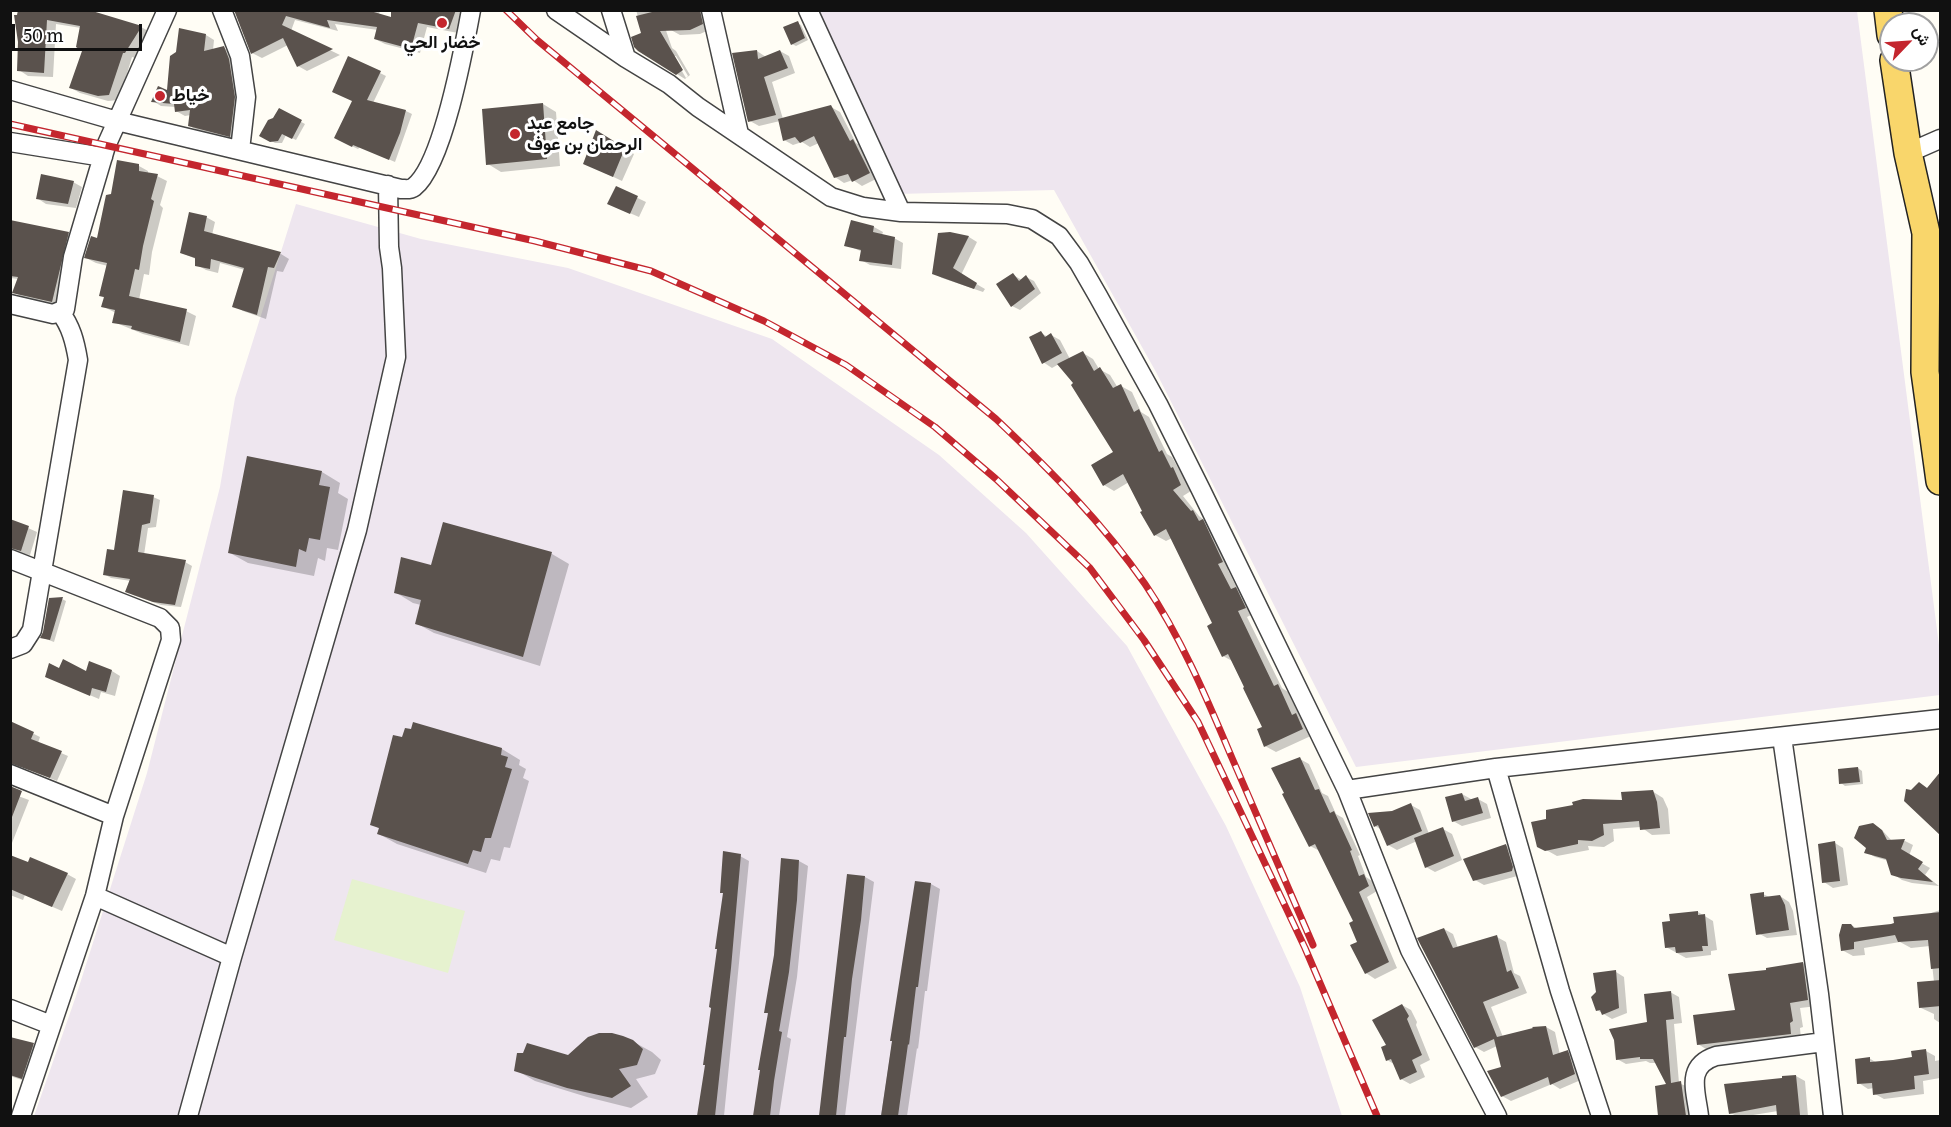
<!DOCTYPE html>
<meta charset="utf-8">
<style>
body{margin:0}
#map{position:relative;width:1951px;height:1127px;overflow:hidden;background:#fffdf5;font-family:Literata,Vazirmatn,serif}
canvas{display:block}
.frame{position:absolute;inset:0;border:12px solid #111;pointer-events:none}
.north{position:absolute;left:1879px;top:12px;width:60px;height:60px;box-sizing:border-box;background:#fff;border:2px solid #a0a0a0;border-radius:50%;rotate:65deg;font-size:16px;font-weight:700;line-height:24px;text-align:center;color:#111}
.north::after{content:'';display:block;margin:auto;width:21px;height:27px;background:#c4262e;clip-path:polygon(50% 0,100% 100%,50% 72%,0 100%)}
.scale{position:absolute;left:12px;top:24px;width:130px;height:27px;box-sizing:border-box;border:3px solid #111;border-top:0;padding-left:8px;font-size:18px;line-height:21px;white-space:nowrap;color:#111;-webkit-text-stroke:4px #fff;paint-order:stroke}
</style>
<div id="map">
<canvas width="1951" height="1127"></canvas>
<div class="frame"></div>
<div class="north">ش</div>
<div class="scale">50 m</div>
</div>
<script>
const g = document.querySelector('canvas').getContext('2d');
g.lineJoin = 'round';
function paint(path, color) { g.fillStyle = color; g.fill(path, 'evenodd'); }
function stroke(path, color, width, dash) { g.strokeStyle = color; g.lineWidth = width; g.lineCap = dash ? 'butt' : 'round'; g.setLineDash(dash || []); g.stroke(path); }
function label(font, color, halo, rows, align = 'center') {
  g.font = font + ' Literata,Vazirmatn,serif'; g.lineWidth = 6; g.setLineDash([]); g.textBaseline = 'middle'; g.strokeStyle = halo; g.fillStyle = color; for (const [text, x, y, turn = 0] of rows) {
    g.save(); g.translate(x, y); g.rotate((+turn || 0) * Math.PI / 180); g.textAlign = isNaN(turn) ? turn : align; if (halo) g.strokeText(text, 0, 0); g.fillText(text, 0, 0); g.restore();
  }
}
paint(new Path2D(`
 M 815,11 L 1857,11 L 1940,653 L 1940,695 L 1356,767 L 1156,372 L 1054,190 L 897,194 Z
 M 296,204 L 421,239 L 568,268 L 772,339 L 939,455 L 1026,533 L 1127,646 L 1226,826 L 1300,987 L 1342,1116 L 34,1116 L 76,996 L 147,773 L 220,487 L 235,398 Z`), '#eee6ef');
paint(new Path2D(`
 M 352,879 L 465,911 L 448,973 L 334,940 Z`), '#e6f2cf');
paint(new Path2D(`
 M 20,10 L 90,12 L 141,27 L 150,32 L 135,58 L 132,57 L 119,100 L 108,101 L 80,93 L 71,88 L 84,51 L 81,28 L 56,24 L 53,77 L 28,76 L 19,70 Z
 M 236,10 L 380,10 L 379,15 L 401,21 L 403,10 L 463,10 L 458,33 L 427,27 L 420,53 L 385,44 L 375,39 L 378,30 L 335,24 L 338,31 L 295,20 L 291,31 L 340,55 L 307,71 L 298,66 L 288,45 L 262,58 L 252,53 Z
 M 636,10 L 659,10 L 672,48 L 676,51 L 690,75 L 685,79 L 646,55 L 643,34 ZM 673,56 L 676,56 L 688,76 L 686,78 Z
 M 674,10 L 708,10 L 711,29 L 700,34 L 680,35 L 671,30 Z
 M 797,23 L 801,25 L 808,40 L 796,46 L 792,44 Z
 M 206,35 L 214,40 L 213,50 L 224,48 L 232,53 L 237,65 L 239,140 L 198,130 L 189,126 L 191,115 L 185,116 L 176,111 L 176,107 L 161,106 L 153,101 L 168,92 Z
 M 757,51 L 766,57 L 780,51 L 789,56 L 795,73 L 772,82 L 783,119 L 831,107 L 840,112 L 856,143 L 862,146 L 878,178 L 862,186 L 853,180 L 844,183 L 835,177 L 819,143 L 810,147 L 802,142 L 793,145 L 784,140 L 780,121 L 759,126 L 750,121 Z
 M 380,73 L 386,76 L 373,103 L 406,111 L 412,114 L 395,162 L 360,147 L 358,149 L 341,141 Z
 M 543,104 L 556,112 L 560,166 L 501,172 L 488,164 Z
 M 279,110 L 305,124 L 296,140 L 286,135 L 282,143 L 275,143 L 261,135 L 274,120 Z
 M 596,132 L 634,154 L 622,181 L 584,163 Z
 M 139,166 L 148,171 L 148,174 L 157,176 L 167,181 L 160,205 L 163,208 L 152,252 L 149,275 L 144,274 L 139,300 L 186,311 L 196,316 L 189,346 L 143,334 L 114,322 L 116,313 L 102,306 L 105,298 L 101,296 L 108,266 L 96,263 L 86,258 L 98,239 L 113,195 Z
 M 73,182 L 82,187 L 76,208 L 46,204 L 37,198 Z
 M 617,188 L 646,202 L 639,217 L 618,208 Z
 M 206,217 L 215,222 L 212,235 L 281,254 L 289,259 L 283,272 L 277,271 L 266,319 L 243,311 L 234,306 L 245,270 L 220,263 L 218,273 L 206,270 L 197,265 L 196,259 L 182,253 Z
 M 10,221 L 68,233 L 74,237 L 58,305 L 20,296 L 14,292 L 19,279 L 10,278 Z
 M 874,227 L 883,232 L 882,235 L 894,238 L 903,243 L 901,269 L 870,265 L 861,260 L 863,252 L 846,245 Z
 M 939,234 L 969,237 L 977,242 L 961,275 L 985,289 L 983,292 L 942,278 L 933,273 Z
 M 1013,275 L 1022,280 L 1026,277 L 1034,281 L 1041,293 L 1020,310 L 1012,306 L 998,285 Z
 M 1041,333 L 1048,337 L 1051,335 L 1060,340 L 1070,359 L 1083,353 L 1093,359 L 1099,369 L 1110,375 L 1118,388 L 1121,386 L 1132,392 L 1141,412 L 1149,417 L 1167,454 L 1172,457 L 1191,491 L 1183,496 L 1199,516 L 1213,527 L 1233,568 L 1228,570 L 1238,590 L 1246,595 L 1255,613 L 1247,617 L 1282,688 L 1288,692 L 1300,717 L 1307,721 L 1313,735 L 1276,752 L 1265,746 L 1264,728 L 1234,662 L 1223,656 L 1209,627 L 1214,624 L 1172,538 L 1166,541 L 1155,535 L 1129,482 L 1114,491 L 1104,485 L 1115,452 L 1075,384 L 1059,364 L 1052,368 L 1043,362 Z
 M 322,472 L 340,483 L 338,493 L 348,499 L 338,550 L 327,548 L 325,561 L 318,558 L 314,576 L 248,563 L 230,553 Z
 M 153,497 L 160,500 L 156,527 L 148,528 L 144,555 L 185,562 L 192,566 L 181,607 L 161,605 L 133,595 L 127,591 L 131,581 L 111,578 L 104,574 L 115,552 Z
 M 10,520 L 37,532 L 30,555 L 10,552 Z
 M 444,524 L 552,554 L 569,564 L 540,666 L 434,633 L 416,623 L 421,605 L 413,603 L 395,592 L 432,567 Z
 M 62,599 L 66,601 L 54,642 L 46,639 L 42,637 Z
 M 60,670 L 87,673 L 112,671 L 120,676 L 115,696 L 101,692 L 99,699 L 47,677 Z
 M 10,722 L 40,737 L 38,743 L 68,756 L 57,781 L 22,767 L 10,767 Z
 M 502,749 L 520,760 L 519,765 L 526,769 L 523,778 L 529,781 L 510,848 L 504,847 L 500,861 L 491,859 L 486,873 L 397,844 L 379,834 L 380,829 L 372,824 Z
 M 1300,759 L 1309,764 L 1322,793 L 1328,796 L 1336,814 L 1343,818 L 1360,855 L 1358,856 L 1366,877 L 1372,881 L 1377,891 L 1367,897 L 1397,968 L 1375,979 L 1366,973 L 1355,921 L 1320,851 L 1310,846 Z
 M 1858,768 L 1862,771 L 1863,784 L 1845,786 L 1841,783 Z
 M 1652,791 L 1663,798 L 1668,809 L 1670,834 L 1652,835 L 1641,827 L 1613,829 L 1614,841 L 1604,847 L 1588,846 L 1589,850 L 1557,856 L 1539,846 L 1624,801 Z
 M 10,793 L 29,800 L 10,848 Z
 M 1462,794 L 1471,799 L 1478,799 L 1487,804 L 1491,818 L 1462,826 L 1453,821 Z
 M 1411,805 L 1420,810 L 1429,834 L 1443,829 L 1452,834 L 1462,860 L 1435,872 L 1426,867 L 1417,841 L 1397,850 L 1388,845 L 1382,830 L 1375,826 L 1392,812 Z
 M 1882,830 L 1892,841 L 1905,841 L 1913,845 L 1909,856 L 1930,868 L 1925,875 L 1939,886 L 1912,883 L 1902,880 L 1893,874 L 1889,861 L 1875,857 L 1866,852 Z
 M 1835,843 L 1843,848 L 1848,885 L 1833,888 L 1824,882 Z
 M 1505,845 L 1514,850 L 1521,875 L 1484,885 L 1475,880 Z
 M 10,856 L 29,864 L 67,874 L 76,879 L 62,911 L 25,895 L 23,900 L 10,895 Z
 M 740,856 L 749,861 L 724,1116 L 699,1116 Z
 M 799,861 L 808,866 L 797,977 L 787,1037 L 791,1039 L 779,1116 L 755,1116 L 769,1014 L 765,1012 Z
 M 849,875 L 865,877 L 874,882 L 845,1116 L 820,1116 Z
 M 916,883 L 931,884 L 940,889 L 927,991 L 925,991 L 918,1049 L 917,1048 L 907,1116 L 881,1116 Z
 M 1763,894 L 1771,898 L 1780,896 L 1789,902 L 1793,911 L 1797,935 L 1767,938 L 1758,933 Z
 M 1940,910 L 1940,1023 L 1934,1019 L 1934,1014 L 1921,1008 L 1934,982 L 1930,946 L 1911,948 L 1900,942 L 1864,948 L 1865,955 L 1853,956 L 1842,950 L 1851,925 L 1858,929 L 1891,926 L 1931,915 L 1931,913 Z
 M 1698,912 L 1713,921 L 1717,950 L 1711,951 L 1711,955 L 1686,958 L 1666,947 Z
 M 1444,929 L 1453,934 L 1458,948 L 1497,937 L 1506,942 L 1514,973 L 1520,976 L 1527,993 L 1491,1007 L 1503,1037 L 1546,1027 L 1555,1032 L 1560,1055 L 1567,1052 L 1576,1057 L 1583,1079 L 1560,1089 L 1552,1084 L 1511,1101 L 1502,1096 L 1503,1068 L 1497,1046 L 1484,1052 L 1475,1047 Z
 M 1803,963 L 1813,970 L 1818,1006 L 1800,1008 L 1803,1027 L 1800,1028 L 1801,1039 L 1709,1051 L 1698,1044 L 1737,1012 L 1767,971 Z
 M 1616,972 L 1624,977 L 1627,1013 L 1612,1019 L 1597,1010 Z
 M 1670,992 L 1679,997 L 1682,1023 L 1674,1024 L 1679,1083 L 1690,1088 L 1693,1116 L 1660,1116 L 1657,1087 L 1668,1085 L 1657,1063 L 1650,1063 L 1646,1061 L 1626,1064 L 1617,1059 L 1648,1023 Z
 M 1402,1005 L 1411,1010 L 1417,1022 L 1416,1025 L 1430,1060 L 1420,1065 L 1425,1077 L 1410,1084 L 1401,1079 L 1394,1064 L 1387,1060 L 1388,1046 Z
 M 10,1037 L 33,1045 L 42,1050 L 31,1083 L 10,1076 Z
 M 632,1041 L 652,1052 L 661,1060 L 655,1074 L 636,1079 L 648,1097 L 631,1108 L 587,1097 L 535,1081 L 516,1070 L 524,1055 L 568,1057 Z
 M 1926,1051 L 1935,1056 L 1935,1061 L 1940,1060 L 1940,1078 L 1923,1081 L 1924,1094 L 1884,1099 L 1875,1094 L 1874,1088 L 1868,1089 L 1859,1083 L 1869,1058 L 1877,1063 L 1914,1058 Z
 M 1796,1076 L 1805,1081 L 1808,1116 L 1779,1116 L 1778,1111 L 1747,1116 L 1737,1116 L 1730,1113 L 1784,1080 L 1784,1078 Z`), '#0003');
paint(new Path2D(`
 M 18,10 L 89,10 L 142,26 L 125,53 L 123,53 L 109,95 L 98,96 L 69,88 L 82,51 L 76,47 L 80,26 L 47,20 L 44,73 L 17,71 L 18,42 L 14,15 L 17,15 Z
 M 234,10 L 367,10 L 391,17 L 391,10 L 456,10 L 449,29 L 418,23 L 411,49 L 374,39 L 377,27 L 327,20 L 330,28 L 286,16 L 282,25 L 333,49 L 297,67 L 283,38 L 251,54 Z
 M 660,10 L 700,10 L 703,24 L 690,30 L 660,31 L 683,70 L 676,75 L 638,51 L 634,47 L 631,37 L 641,33 L 636,16 Z
 M 798,21 L 805,38 L 791,45 L 783,27 Z
 M 179,28 L 206,34 L 204,51 L 224,46 L 229,59 L 235,97 L 230,137 L 188,126 L 190,110 L 175,112 L 174,104 L 151,102 L 158,86 L 167,90 L 170,56 L 176,52 Z
 M 757,50 L 758,59 L 780,50 L 788,68 L 764,77 L 776,115 L 748,122 L 732,53 Z
 M 348,56 L 381,71 L 367,100 L 406,110 L 400,133 L 389,160 L 353,145 L 352,147 L 334,138 L 352,101 L 332,92 Z
 M 543,103 L 547,159 L 486,165 L 482,109 Z
 M 831,105 L 850,141 L 853,139 L 870,173 L 852,182 L 848,174 L 834,178 L 814,136 L 800,143 L 795,137 L 783,141 L 778,119 Z
 M 279,108 L 302,120 L 292,139 L 282,134 L 278,141 L 270,142 L 259,136 L 268,120 L 273,118 Z
 M 596,130 L 625,148 L 613,177 L 583,164 Z
 M 117,160 L 139,164 L 139,171 L 158,174 L 151,199 L 154,201 L 143,246 L 139,270 L 135,269 L 129,296 L 187,309 L 180,342 L 131,329 L 132,326 L 112,323 L 115,310 L 101,307 L 104,297 L 99,296 L 107,263 L 84,258 L 91,236 L 97,238 L 106,195 L 111,194 Z
 M 41,174 L 74,181 L 68,204 L 36,199 Z
 M 616,186 L 638,196 L 630,214 L 607,204 Z
 M 189,212 L 207,216 L 204,231 L 281,252 L 274,268 L 268,267 L 257,315 L 232,307 L 244,268 L 211,259 L 210,269 L 195,266 L 195,258 L 180,253 Z
 M 10,220 L 69,232 L 52,302 L 12,293 L 18,277 L 10,276 Z
 M 851,220 L 874,226 L 873,232 L 895,237 L 892,265 L 859,261 L 861,250 L 844,246 Z
 M 950,232 L 969,236 L 953,268 L 977,283 L 974,289 L 932,274 L 938,233 Z
 M 1013,273 L 1019,281 L 1026,275 L 1035,289 L 1011,307 L 996,284 Z
 M 1041,331 L 1045,337 L 1051,333 L 1062,353 L 1042,364 L 1029,337 Z
 M 1083,351 L 1094,371 L 1100,367 L 1113,388 L 1121,384 L 1134,412 L 1139,409 L 1159,452 L 1162,450 L 1171,468 L 1173,467 L 1181,485 L 1173,490 L 1191,511 L 1193,510 L 1199,521 L 1203,519 L 1223,562 L 1218,564 L 1231,589 L 1236,587 L 1246,608 L 1238,611 L 1274,686 L 1278,684 L 1292,715 L 1296,713 L 1303,729 L 1264,747 L 1257,729 L 1262,727 L 1243,688 L 1244,687 L 1228,654 L 1222,657 L 1207,626 L 1212,623 L 1166,529 L 1154,536 L 1140,512 L 1142,511 L 1123,474 L 1103,486 L 1091,465 L 1113,452 L 1071,385 L 1073,383 L 1057,364 Z
 M 247,456 L 322,471 L 319,485 L 330,487 L 320,540 L 309,538 L 306,552 L 299,549 L 296,567 L 228,553 Z
 M 123,490 L 154,495 L 150,523 L 142,525 L 138,552 L 186,560 L 175,605 L 153,602 L 125,592 L 130,579 L 103,575 L 107,549 L 114,550 Z
 M 10,519 L 29,526 L 21,551 L 10,548 Z
 M 443,522 L 552,552 L 523,657 L 415,624 L 421,600 L 394,593 L 401,557 L 431,565 Z
 M 63,597 L 50,640 L 40,638 L 43,632 L 49,598 Z
 M 63,659 L 86,671 L 89,661 L 112,670 L 106,692 L 92,688 L 90,696 L 45,677 L 49,663 L 59,668 Z
 M 10,721 L 34,732 L 31,739 L 62,751 L 50,778 L 10,763 Z
 M 413,722 L 502,748 L 501,755 L 508,757 L 505,767 L 512,769 L 491,838 L 485,838 L 481,852 L 473,850 L 468,864 L 377,834 L 379,828 L 370,825 L 393,735 L 402,737 L 405,728 L 411,729 Z
 M 1300,757 L 1315,790 L 1319,789 L 1330,813 L 1334,811 L 1352,850 L 1350,851 L 1359,876 L 1364,874 L 1369,886 L 1359,892 L 1389,962 L 1365,974 L 1350,945 L 1357,942 L 1349,923 L 1353,921 L 1315,844 L 1309,847 L 1282,794 L 1284,793 L 1271,768 Z
 M 1858,767 L 1860,782 L 1839,784 L 1838,769 Z
 M 1941,771 L 1941,836 L 1904,801 L 1906,789 L 1911,790 L 1919,782 L 1927,788 Z
 M 10,786 L 22,791 L 12,817 L 10,817 Z
 M 1653,790 L 1657,802 L 1660,828 L 1640,830 L 1639,821 L 1603,824 L 1604,835 L 1592,841 L 1578,840 L 1578,844 L 1545,851 L 1537,847 L 1531,822 L 1546,819 L 1546,810 L 1573,805 L 1572,802 L 1583,799 L 1622,800 L 1621,792 Z
 M 1462,793 L 1465,801 L 1478,797 L 1483,813 L 1452,822 L 1445,797 Z
 M 1411,803 L 1422,831 L 1387,846 L 1378,825 L 1374,827 L 1368,813 L 1392,811 Z
 M 1873,823 L 1882,830 L 1887,840 L 1905,839 L 1901,849 L 1923,862 L 1918,869 L 1933,882 L 1901,878 L 1891,875 L 1886,859 L 1864,853 L 1866,848 L 1854,838 L 1859,826 Z
 M 1443,827 L 1454,856 L 1425,868 L 1414,838 Z
 M 1835,841 L 1840,881 L 1822,883 L 1818,844 Z
 M 1506,844 L 1513,867 L 1512,871 L 1473,881 L 1463,859 Z
 M 723,851 L 741,854 L 731,968 L 715,1116 L 697,1116 L 705,1065 L 703,1065 L 711,1008 L 709,1007 L 717,949 L 715,949 L 723,893 L 720,893 Z
 M 10,855 L 28,862 L 30,857 L 68,873 L 52,907 L 10,889 Z
 M 781,858 L 799,860 L 797,900 L 789,972 L 779,1031 L 782,1032 L 774,1081 L 770,1116 L 753,1116 L 760,1070 L 758,1070 L 768,1013 L 764,1013 L 774,955 Z
 M 847,874 L 865,876 L 861,920 L 852,979 L 846,1037 L 844,1037 L 836,1116 L 819,1116 Z
 M 915,881 L 931,883 L 918,987 L 916,987 L 909,1045 L 908,1044 L 898,1116 L 881,1116 L 892,1041 L 890,1041 Z
 M 1764,892 L 1764,897 L 1780,895 L 1785,905 L 1789,930 L 1756,935 L 1750,894 Z
 M 1698,911 L 1698,915 L 1705,914 L 1708,946 L 1702,946 L 1703,951 L 1676,953 L 1675,947 L 1665,948 L 1662,922 L 1670,921 L 1669,914 Z
 M 1941,912 L 1941,968 L 1931,969 L 1928,940 L 1898,942 L 1895,935 L 1854,942 L 1854,949 L 1841,951 L 1839,935 L 1842,924 L 1851,924 L 1854,928 L 1891,924 L 1894,923 L 1893,917 Z
 M 1444,928 L 1453,948 L 1497,935 L 1507,972 L 1511,970 L 1519,988 L 1483,1002 L 1497,1037 L 1533,1028 L 1532,1027 L 1546,1026 L 1553,1055 L 1568,1050 L 1575,1074 L 1550,1085 L 1548,1077 L 1501,1097 L 1487,1071 L 1501,1067 L 1494,1039 L 1474,1048 L 1417,938 Z
 M 1803,962 L 1808,1000 L 1790,1003 L 1793,1021 L 1790,1023 L 1791,1034 L 1697,1045 L 1693,1015 L 1735,1010 L 1728,974 L 1766,970 L 1766,968 Z
 M 1616,970 L 1619,1008 L 1602,1015 L 1600,1010 L 1596,1011 L 1591,997 L 1596,992 L 1593,973 Z
 M 1941,980 L 1941,1006 L 1919,1008 L 1917,982 Z
 M 1671,991 L 1674,1019 L 1666,1020 L 1671,1083 L 1681,1081 L 1686,1116 L 1658,1116 L 1655,1086 L 1666,1084 L 1653,1059 L 1640,1059 L 1640,1057 L 1616,1060 L 1614,1040 L 1609,1029 L 1647,1022 L 1644,994 Z
 M 1402,1004 L 1409,1016 L 1407,1019 L 1422,1055 L 1412,1060 L 1417,1072 L 1400,1080 L 1391,1059 L 1386,1061 L 1381,1047 L 1386,1045 L 1372,1020 Z
 M 599,1033 L 612,1033 L 623,1036 L 633,1040 L 643,1049 L 637,1065 L 619,1069 L 631,1086 L 612,1098 L 567,1088 L 514,1071 L 517,1053 L 523,1053 L 527,1043 L 568,1055 L 588,1037 Z
 M 10,1037 L 34,1043 L 22,1079 L 10,1075 Z
 M 1926,1049 L 1929,1074 L 1914,1076 L 1915,1089 L 1873,1095 L 1872,1083 L 1857,1084 L 1855,1059 L 1870,1057 L 1870,1062 L 1893,1060 L 1912,1057 L 1911,1051 Z
 M 1796,1075 L 1800,1115 L 1777,1116 L 1776,1105 L 1729,1114 L 1724,1084 L 1782,1078 L 1782,1076 Z`), '#5a524d');
const street = new Path2D(`
 M 222,10 L 240,56 L 246,97 L 240,150
 M 556,10 L 626,58 L 669,84 L 698,107 L 831,197 L 863,207 L 901,212 L 1007,214 L 1032,219 L 1059,236 L 1079,263 L 1098,296 L 1158,404 L 1201,490 L 1347,790 L 1410,950 L 1497,1116
 M 611,10 L 626,58
 M 711,10 L 739,134
 M 808,10 L 901,212
 M 10,90 L 117,121 L 401,189 C 407,189 410,190 414,187 C 443,164 464,48 471,10
 M 10,142 L 103,157
 M 1908,153 L 1940,139
 M 10,304 L 53,314 L 65,309 L 73,257 L 106,146 L 167,10
 M 10,559 L 160,618 L 170,628 L 171,640 L 114,816 L 95,896 L 21,1116
 M 10,649 L 23,644 L 32,630 L 78,360 C 75,342 71,326 60,312
 M 1782,737 L 1819,994 L 1833,1116
 M 1496,768 L 1560,991 L 1601,1116
 M 10,774 L 114,816
 M 1347,790 L 1496,768 L 1940,719
 M 95,896 L 232,957
 M 10,1009 L 51,1025
 M 188,1116 L 232,957 L 357,530 L 396,357 L 392,268 L 389,247 L 388,185
 M 1699,1116 C 1696,1091 1685,1066 1716,1056 L 1824,1042`);
const primary = new Path2D(`
 M 1888,10 L 1891,35
 M 1894,60 L 1908,153 L 1926,233 L 1925,372 L 1940,481`);
stroke(street, '#444', 21);
stroke(primary, '#222', 30);
stroke(street, '#fff', 18);
stroke(primary, '#f9d66b', 27);
const rail = new Path2D(`
 M 506,10 L 537,40 L 996,419 C 1050,470 1102,522 1145,584 C 1181,637 1207,699 1232,758 C 1259,820 1286,883 1313,945
 M 10,124 L 535,241 L 651,271 L 764,321 L 846,365 L 935,427 L 996,479 L 1090,568 L 1144,640 L 1198,722 L 1305,948 L 1377,1116`);
stroke(rail, '#c4262e', 7);
stroke(rail, '#fff', 4.5, [14]);
for (const [x, y, r, color] of [
 [442,23,6,"#c4262e"],
 [160,96,6,"#c4262e"],
 [515,134,6,"#c4262e"]
]) { const dot = new Path2D(); dot.arc(x, y, r, 0, 2 * Math.PI); g.fillStyle = color; g.fill(dot); stroke(dot, '#fff', 2); }
label('bold 18px', '#111', '#fff', [
 ["خضار الحي",442,43,"center"],
 ["خياط",172,96],
 ["جامع عبد",527,124],
 ["الرحمان بن عوف",527,145]
], 'left');
</script>
